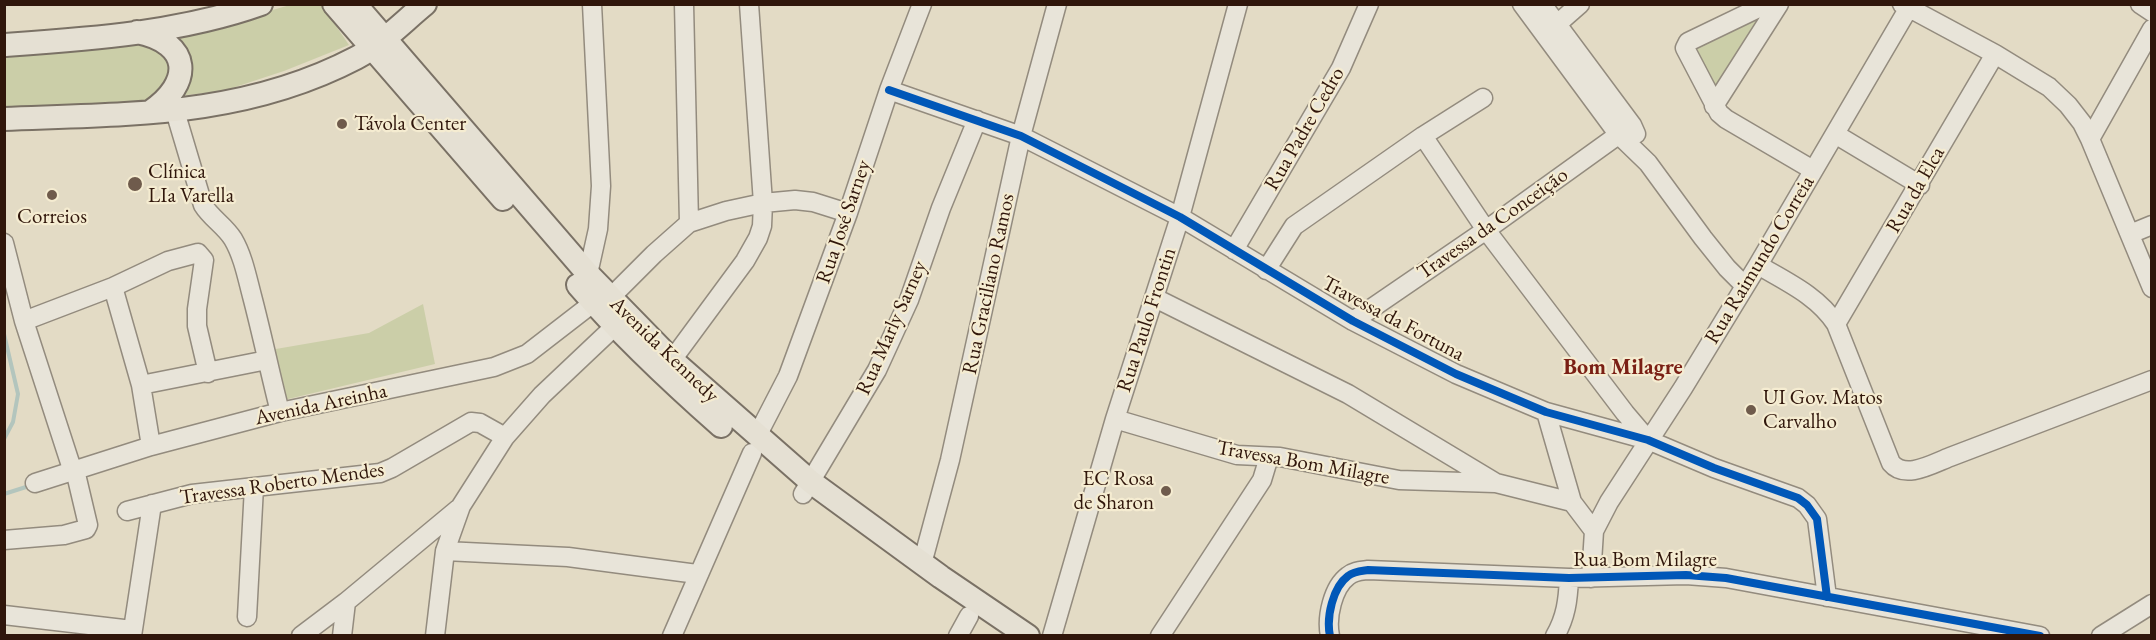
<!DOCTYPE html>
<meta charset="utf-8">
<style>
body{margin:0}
#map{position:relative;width:2156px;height:640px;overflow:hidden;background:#e3dbc5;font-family:"EB Garamond",serif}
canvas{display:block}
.frame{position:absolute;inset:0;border:6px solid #30160b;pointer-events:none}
</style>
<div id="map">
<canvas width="2156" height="640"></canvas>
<div class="frame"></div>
</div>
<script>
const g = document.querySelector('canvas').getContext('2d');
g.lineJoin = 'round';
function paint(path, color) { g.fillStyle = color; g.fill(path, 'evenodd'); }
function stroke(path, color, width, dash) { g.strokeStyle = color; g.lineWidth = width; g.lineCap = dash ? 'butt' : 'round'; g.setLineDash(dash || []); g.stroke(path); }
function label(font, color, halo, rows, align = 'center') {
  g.font = font + ' "EB Garamond",serif'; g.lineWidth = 4.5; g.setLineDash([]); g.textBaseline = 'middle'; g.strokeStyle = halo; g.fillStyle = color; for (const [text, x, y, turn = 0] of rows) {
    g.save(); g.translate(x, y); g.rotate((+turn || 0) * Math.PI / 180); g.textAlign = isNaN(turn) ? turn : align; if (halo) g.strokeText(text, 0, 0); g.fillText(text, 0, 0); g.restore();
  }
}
paint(new Path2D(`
 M 321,4 L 349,45 L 284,71 L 223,91 L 178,96 L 171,36 L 248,17 L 290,5 Z
 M 1771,7 L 1713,93 L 1687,45 Z
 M 132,44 L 144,44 L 169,55 L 172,79 L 141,104 L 5,108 L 5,56 L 64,52 Z
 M 423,304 L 435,364 L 284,400 L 270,350 L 369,333 Z`), '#cbcea8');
stroke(new Path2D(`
 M 4,334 L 18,394 L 13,422 L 4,439
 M 4,494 L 26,487`), '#b3c5bd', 4);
const minor = new Path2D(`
 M 684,4 L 689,223
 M 1522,4 L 1618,134 L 1648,163 L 1703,238 L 1727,268 L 1745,286
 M 1542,4 L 1632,125 L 1636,134
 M 1767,4 L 1688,42 L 1685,48 L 1719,113 L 1726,119 L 1813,170
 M 1902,4 L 1995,54 L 2049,87 L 2068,105 L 2082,123 L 2090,139 L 2152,288
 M 2140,4 L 2152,12
 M 1547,33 L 1580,4
 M 889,90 L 1021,136 L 1180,217 L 1353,321 L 1456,374 L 1546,412 L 1648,440 L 1714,468 L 1798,498 L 1807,505 L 1817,519 L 1827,597
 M 1714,106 L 1779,4
 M 175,111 L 203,205 C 211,218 225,226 233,239 C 243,256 247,277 252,296 C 262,334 270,373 280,412
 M 1835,134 L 1920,185
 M 1423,136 L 1486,230 L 1625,413 L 1648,440
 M 2090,139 L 2152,29
 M 2130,234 L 2152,225
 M 4,243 L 24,321 L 73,472
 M 1234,250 L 1341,68 L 1369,4
 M 1758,265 C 1787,282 1818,296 1836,324 L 1891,463 C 1905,480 1932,464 1950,457 L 2152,380
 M 1266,270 L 1294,226 L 1423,136 L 1483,98
 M 588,274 L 598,229 L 601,186 L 592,4
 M 113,287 L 141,385 L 151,446
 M 610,298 L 654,254 L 689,223 L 726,211 L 763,203 L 795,200 L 813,202 L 848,213
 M 1155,298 L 1348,394 L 1496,483 L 1572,502
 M 24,321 L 113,287 L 168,261 L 198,253 L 204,260 L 197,309 L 197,326 L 208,373
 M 1353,321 L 1486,230 L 1632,125
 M 1836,324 L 1995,54
 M 672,360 L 745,261 L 758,238 L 762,226 L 763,203 L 749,4
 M 141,385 L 267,360
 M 1546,412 L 1572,502 L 1594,531
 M 1115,419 L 1237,455 L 1280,457 L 1399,480 L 1495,483
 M 757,436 L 788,376 L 848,213 L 889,90 L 922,4
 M 35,483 L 151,446 L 280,412 L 494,367 L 527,354 L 593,303
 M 803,494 L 877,370 L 909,300 L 941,208 L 977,120
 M 127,511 L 192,494 L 380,473 L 392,468 L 471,422 L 480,423 L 505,437
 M 4,540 L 64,535 L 86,529 L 88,525 L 75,470
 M 445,551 L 568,557 L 697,574
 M 922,564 L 950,460 L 1021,136 L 1057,4
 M 1591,578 L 1594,531 L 1609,502 L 1683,388 L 1758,265 L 1911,4
 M 4,615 L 132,630
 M 247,617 L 254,487
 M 132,636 L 152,504
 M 301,636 L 346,602 L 458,509
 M 342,636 L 346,602
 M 435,636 L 445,551 L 461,506 L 505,437 L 542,395 L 615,326
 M 672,636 L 752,453
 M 958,636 L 969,616
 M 1052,636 L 1115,419 L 1180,217 L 1238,4
 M 1160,636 L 1262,480 L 1269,457
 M 1330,636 C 1326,617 1333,587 1348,576 C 1354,571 1361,571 1368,570 L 1569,578 L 1686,575 L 1726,578 L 2040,636
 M 1555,636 C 1566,617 1568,600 1569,578
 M 2101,636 L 2152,604`);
const major = new Path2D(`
 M 334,4 L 503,199
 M 355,4 L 588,274 L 672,360 L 811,482 L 941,577 L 1028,636
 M 137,32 C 192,43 193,83 150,112
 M 4,45 C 89,39 180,33 261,4
 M 4,119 C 128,114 243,117 356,58 C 381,45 403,22 425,4
 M 578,285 C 622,336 670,381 721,426`);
stroke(minor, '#938b7e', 21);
stroke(major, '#7a7165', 26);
stroke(minor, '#e8e4d9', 18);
stroke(major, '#e5e0d3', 22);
stroke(new Path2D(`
 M 889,90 L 1021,136 L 1180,217 L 1353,321 L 1456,374 L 1546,412 L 1648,440 L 1714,468 L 1798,498 L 1807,505 L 1817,519 L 1827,597
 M 1330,636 C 1326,617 1333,587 1348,576 C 1354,571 1361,571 1368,570 L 1569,578 L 1686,575 L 1726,578 L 2040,636`), '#0057b8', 8);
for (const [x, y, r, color] of [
 [342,124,6,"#6f5b4c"],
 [135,184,8,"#6f5b4c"],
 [52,195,6,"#6f5b4c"],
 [1751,410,6,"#6f5b4c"],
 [1166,491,6,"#6f5b4c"]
]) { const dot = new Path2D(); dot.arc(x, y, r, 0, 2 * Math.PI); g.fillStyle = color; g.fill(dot); stroke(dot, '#f5ecd1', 2); }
label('21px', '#30160b', '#f5ecd1', [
 ["Távola Center",354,124],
 ["Clínica",148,172],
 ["LIa Varella",148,196],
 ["Correios",52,217,"center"],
 ["UI Gov. Matos",1763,398],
 ["Carvalho",1763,422],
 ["EC Rosa",1154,479,"right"],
 ["de Sharon",1154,503,"right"]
], 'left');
label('21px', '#30160b', '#f5ecd1', [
 ["Rua Padre Cedro",1305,129,-60],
 ["Rua da Elca",1916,190,-60],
 ["Rua José Sarney",844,222,-71],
 ["Travessa da Conceição",1493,224,-35],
 ["Rua Raimundo Correia",1760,260,-59],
 ["Rua Graciliano Ramos",989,284,-78],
 ["Travessa da Fortuna",1393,319,28],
 ["Rua Paulo Frontin",1147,320,-72],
 ["Rua Marly Sarney",892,328,-66],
 ["Avenida Kennedy",664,350,44],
 ["Avenida Areinha",321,405,-12],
 ["Travessa Bom Milagre",1303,463,10],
 ["Travessa Roberto Mendes",282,484,-8],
 ["Rua Bom Milagre",1645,560]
]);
label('bold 22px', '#7a1f14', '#f5ecd1', [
 ["Bom Milagre",1623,368]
]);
</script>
